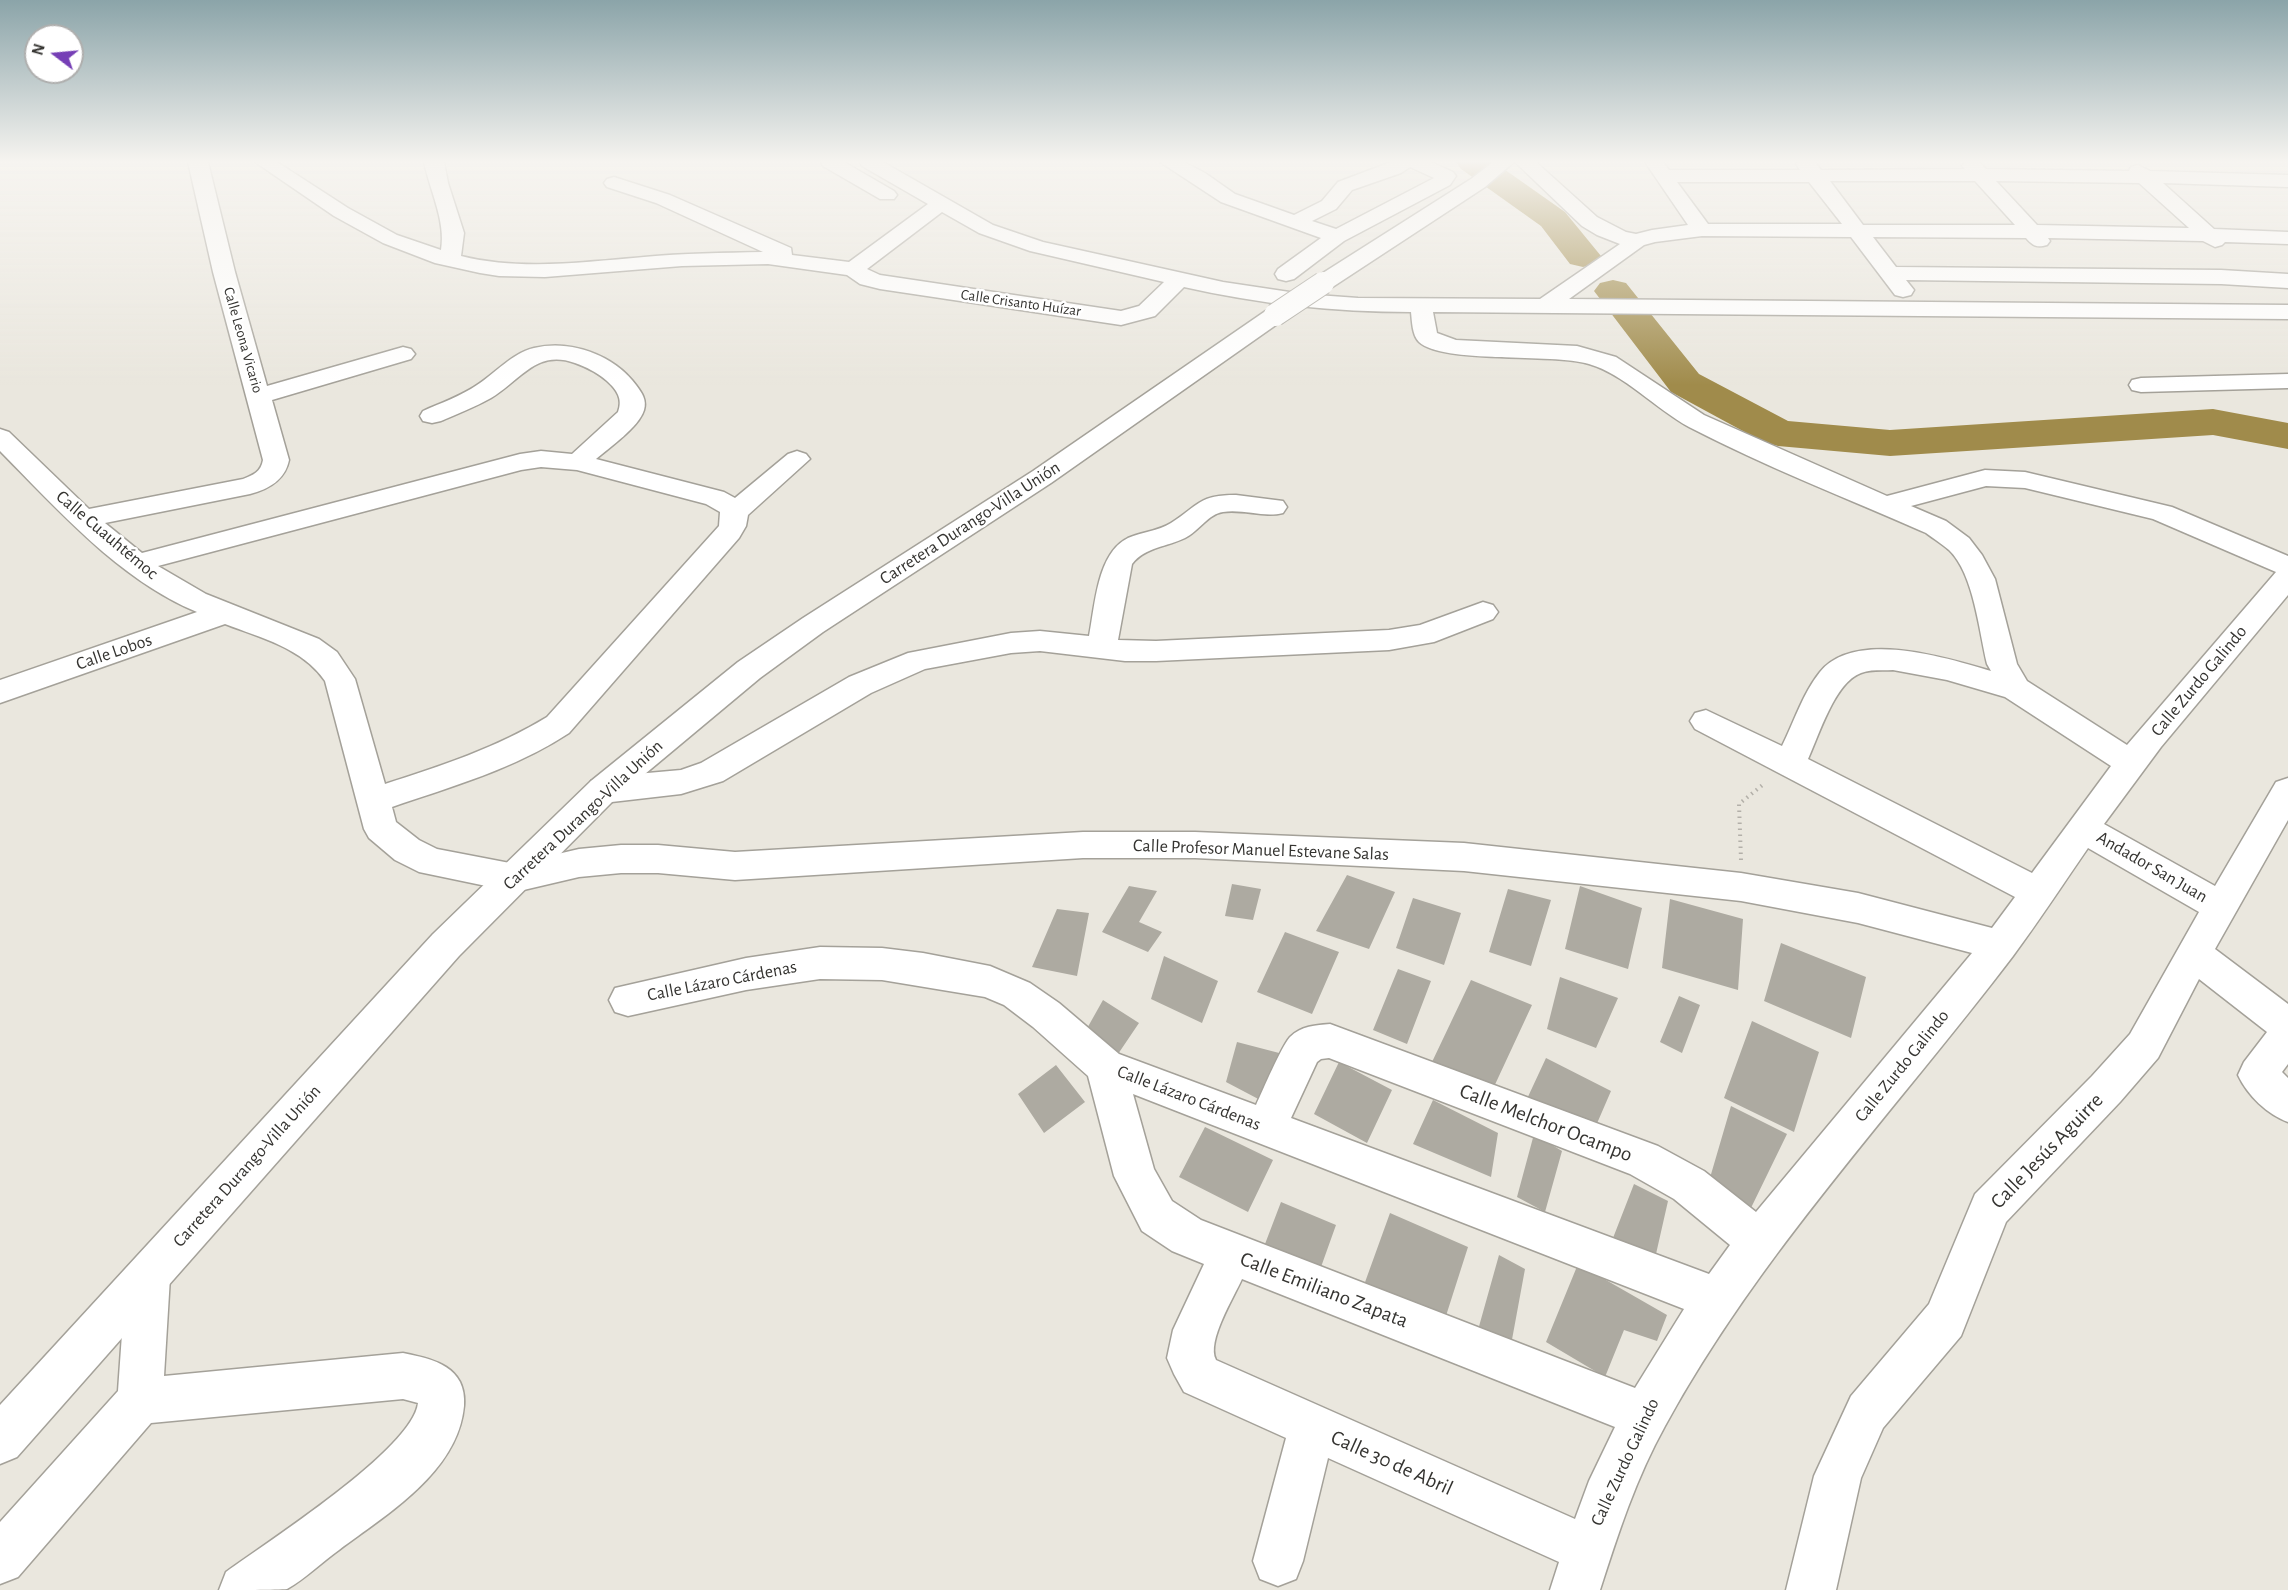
<!DOCTYPE html>
<meta charset="utf-8">
<style>
body{margin:0}
#map{position:relative;width:2288px;height:1590px;overflow:hidden;background:#eae7de;font-family:"Alegreya Sans",sans-serif}
canvas{display:block}
.north{position:absolute;left:24px;top:24px;width:60px;height:60px;box-sizing:border-box;background:#fff;border:2px solid #aeaead;border-radius:50%;rotate:286deg;font-size:16px;font-weight:700;line-height:24px;text-align:center;color:#353431}
.north::after{content:'';display:block;margin:auto;width:21px;height:27px;background:#763fb6;clip-path:polygon(50% 0,100% 100%,50% 72%,0 100%)}
</style>
<div id="map">
<canvas width="2288" height="1590"></canvas>
<div class="north">N</div>
</div>
<script>
const g = document.querySelector('canvas').getContext('2d');
g.lineJoin = 'round';
function paint(path, color) { g.fillStyle = color; g.fill(path, 'evenodd'); }
function stroke(path, color, width, dash) { g.strokeStyle = color; g.lineWidth = width; g.lineCap = dash ? 'butt' : 'round'; g.setLineDash(dash || []); g.stroke(path); }
function label(font, color, halo, rows, align = 'center') {
  g.font = font + ' "Alegreya Sans",sans-serif'; g.lineWidth = 5; g.setLineDash([]); g.textBaseline = 'middle'; g.strokeStyle = halo; g.fillStyle = color; for (const [text, x, y, turn = 0] of rows) {
    g.save(); g.translate(x, y); g.rotate((+turn || 0) * Math.PI / 180); g.textAlign = isNaN(turn) ? turn : align; if (halo) g.strokeText(text, 0, 0); g.fillText(text, 0, 0); g.restore();
  }
}
paint(new Path2D(`
 M 1456,162 L 1494,162 L 1565,212 L 1601,256 L 1596,264 L 1583,267 L 1570,264 L 1541,226 L 1461,169 Z
 M 1613,280 L 1626,283 L 1699,374 L 1788,421 L 1890,430 L 2213,409 L 2288,423 L 2288,449 L 2213,435 L 1890,456 L 1778,446 L 1763,442 L 1671,392 L 1594,291 L 1600,283 Z`), '#a08b4b');
paint(new Path2D(`
 M 1347,875 L 1395,892 L 1369,949 L 1316,931 Z
 M 1232,884 L 1261,889 L 1253,920 L 1225,916 Z
 M 1129,886 L 1157,891 L 1139,922 L 1162,932 L 1148,952 L 1102,932 Z
 M 1580,886 L 1642,908 L 1628,969 L 1565,949 Z
 M 1508,889 L 1551,900 L 1531,966 L 1489,952 Z
 M 1413,898 L 1461,913 L 1444,965 L 1396,948 Z
 M 1670,899 L 1743,919 L 1738,990 L 1662,968 Z
 M 1057,909 L 1089,913 L 1077,976 L 1032,967 Z
 M 1285,932 L 1339,952 L 1312,1014 L 1257,992 Z
 M 1781,943 L 1866,977 L 1851,1038 L 1764,1001 Z
 M 1164,956 L 1218,981 L 1202,1023 L 1151,999 Z
 M 1398,969 L 1431,981 L 1407,1044 L 1373,1030 Z
 M 1560,977 L 1618,998 L 1596,1048 L 1547,1029 Z
 M 1471,980 L 1532,1005 L 1492,1091 L 1432,1062 Z
 M 1679,996 L 1700,1005 L 1682,1053 L 1660,1042 Z
 M 1103,1000 L 1139,1023 L 1116,1057 L 1085,1032 Z
 M 1752,1021 L 1819,1052 L 1794,1132 L 1724,1098 Z
 M 1237,1042 L 1283,1054 L 1264,1102 L 1226,1082 Z
 M 1546,1058 L 1611,1091 L 1592,1135 L 1526,1101 Z
 M 1339,1062 L 1392,1090 L 1367,1143 L 1314,1114 Z
 M 1056,1065 L 1085,1102 L 1044,1133 L 1018,1094 Z
 M 1433,1100 L 1498,1133 L 1491,1177 L 1413,1144 Z
 M 1731,1106 L 1787,1134 L 1749,1212 L 1707,1188 Z
 M 1205,1127 L 1273,1160 L 1248,1212 L 1179,1177 Z
 M 1534,1134 L 1562,1151 L 1545,1212 L 1517,1197 Z
 M 1634,1184 L 1668,1201 L 1656,1254 L 1613,1238 Z
 M 1281,1202 L 1336,1225 L 1321,1267 L 1265,1244 Z
 M 1390,1213 L 1468,1247 L 1444,1322 L 1364,1285 Z
 M 1499,1255 L 1525,1269 L 1511,1345 L 1478,1330 Z
 M 1578,1264 L 1667,1315 L 1657,1341 L 1624,1330 L 1605,1377 L 1546,1342 Z`), '#adaaa1');
const minor = new Path2D(`
 M 188,162 L 208,162 L 235,272 L 267,386 L 403,347 L 411,349 L 415,354 L 411,359 L 272,400 L 289,460 C 285,480 269,489 250,494 L 105,523 L 142,553 L 520,454 L 541,451 L 572,454 L 618,412 C 623,399 617,390 607,381 C 597,372 586,367 575,363 C 536,349 521,380 491,398 C 475,407 457,414 441,421 L 432,423 L 423,421 L 420,416 L 423,411 C 441,403 461,396 477,385 C 496,373 512,353 534,348 C 570,339 614,355 636,385 C 642,393 647,400 644,410 C 639,427 610,447 596,459 L 724,492 L 735,498 L 788,454 L 797,451 L 806,454 L 810,459 L 748,515 L 746,526 L 739,538 L 569,733 C 514,769 453,786 392,807 L 396,822 L 419,840 L 437,849 L 515,864 L 579,849 L 621,845 L 658,845 L 735,852 L 1083,832 L 1195,832 L 1464,843 L 1741,873 L 1858,893 L 1992,928 L 2015,897 L 1695,729 L 1690,721 L 1695,713 L 1706,710 L 1782,746 C 1794,722 1803,693 1820,672 C 1855,629 1947,658 1991,671 L 1987,664 C 1979,631 1974,574 1949,550 C 1942,544 1934,539 1926,533 C 1847,498 1766,467 1689,427 C 1656,409 1624,374 1589,364 C 1552,353 1442,364 1419,342 C 1412,335 1412,321 1411,312 C 1334,312 1259,304 1184,287 L 1155,316 L 1121,325 L 880,289 L 860,284 L 847,275 L 768,264 L 682,266 L 545,277 L 499,276 L 480,273 L 435,263 L 383,243 L 334,216 L 255,162 L 277,162 L 348,208 L 397,235 L 441,250 C 446,221 430,191 424,162 L 444,162 L 448,183 L 464,233 L 461,256 C 521,271 583,262 644,257 C 683,253 723,253 763,252 L 656,203 L 607,187 L 604,183 L 607,179 L 614,177 L 670,195 L 791,248 L 792,255 L 849,262 L 928,204 L 862,166 L 860,162 L 883,162 L 993,225 L 1043,242 L 1223,282 L 1303,294 L 1358,298 L 1540,299 L 1620,244 L 1597,235 L 1582,226 L 1515,162 L 1536,162 L 1597,217 L 1626,232 L 1636,234 L 1652,230 L 1688,225 L 1645,162 L 1663,162 L 1669,170 L 1800,170 L 1796,164 L 1798,162 L 1815,162 L 1821,170 L 1965,169 L 1962,166 L 1965,162 L 1979,162 L 1986,169 L 2129,171 L 2131,167 L 2138,165 L 2150,171 L 2288,175 L 2288,187 L 2163,183 L 2214,229 L 2288,232 L 2288,244 L 2225,242 L 2222,245 L 2215,247 L 2203,241 L 2048,238 L 2050,241 L 2047,245 C 2037,248 2033,246 2026,238 L 1873,237 L 1896,267 L 2221,270 L 2288,274 L 2288,288 L 2221,284 L 1906,280 L 1914,290 L 1911,295 L 1903,297 L 1895,295 L 1851,237 L 1702,236 L 1655,242 L 1644,245 L 1569,299 L 2288,305 L 2288,319 L 1433,312 L 1437,333 L 1456,340 L 1577,346 L 1616,357 L 1704,415 L 1887,496 L 1985,470 L 2025,472 L 2172,507 L 2288,556 L 2288,595 L 2161,747 L 2104,824 L 2215,886 L 2276,782 L 2288,778 L 2288,820 L 2215,949 L 2288,1004 L 2288,1064 L 2282,1072 L 2288,1078 L 2288,1122 C 2267,1114 2248,1096 2238,1075 L 2244,1062 L 2267,1032 L 2199,979 L 2158,1058 L 2120,1102 L 2006,1222 L 1961,1336 L 1883,1428 L 1861,1478 L 1836,1590 L 1786,1590 L 1814,1476 L 1851,1396 L 1929,1304 L 1975,1194 L 2092,1076 L 2130,1034 L 2199,912 L 2088,848 C 2063,884 2039,921 2013,956 C 1895,1111 1759,1254 1665,1426 C 1636,1478 1618,1534 1600,1590 L 1550,1590 L 1559,1562 L 1328,1458 L 1303,1561 L 1296,1579 L 1278,1586 L 1260,1579 L 1253,1561 L 1286,1438 L 1184,1392 L 1174,1374 L 1167,1358 L 1173,1330 L 1204,1264 L 1172,1251 L 1142,1231 L 1114,1176 L 1088,1076 L 1033,1027 L 1004,1005 L 985,997 L 882,980 L 820,979 L 746,990 L 628,1016 L 615,1012 L 609,1000 L 615,988 L 746,958 L 820,947 L 882,948 L 923,953 L 990,966 L 1030,983 L 1059,1003 L 1119,1054 L 1256,1105 C 1263,1090 1281,1047 1290,1037 C 1301,1026 1316,1025 1330,1024 L 1658,1146 L 1704,1171 L 1756,1212 L 1972,953 L 1858,923 L 1741,901 L 1464,871 L 1195,858 L 1083,858 L 735,880 L 658,873 L 621,873 L 579,877 L 515,892 L 419,872 L 395,860 L 369,838 L 364,829 L 325,681 C 303,648 261,638 225,624 L 0,703 L 0,680 L 197,612 C 121,581 57,509 0,451 L 0,429 L 9,432 L 89,509 L 243,479 C 253,475 261,472 263,460 L 213,272 ZM 1830,181 L 1975,181 L 2015,225 L 1863,225 ZM 1996,181 L 2139,183 L 2189,228 L 2037,225 ZM 1677,182 L 1809,182 L 1842,224 L 1708,224 ZM 942,212 L 979,233 L 1030,251 L 1164,282 L 1139,306 L 1121,311 L 880,275 L 867,269 ZM 541,467 L 577,470 L 706,504 L 720,512 L 719,526 L 547,717 C 496,748 441,766 385,784 L 355,679 L 337,652 L 319,639 L 206,594 L 158,566 L 521,470 ZM 1986,486 L 2025,488 L 2153,519 L 2276,572 L 2127,745 L 2027,681 L 2017,664 L 1995,579 L 1982,555 L 1969,538 L 1946,521 L 1911,506 ZM 1893,670 L 1947,680 L 2005,697 L 2111,766 L 2032,873 L 1808,759 C 1819,735 1835,682 1861,673 C 1871,669 1883,671 1893,670 ZM 1329,1058 L 1630,1174 L 1674,1199 L 1730,1245 L 1709,1274 L 1291,1118 L 1317,1062 L 1321,1059 ZM 1133,1094 L 1684,1309 L 1635,1388 L 1201,1220 L 1172,1201 L 1154,1169 ZM 1242,1279 L 1615,1427 L 1589,1481 L 1575,1519 L 1216,1360 C 1206,1342 1234,1297 1242,1279 Z
 M 821,162 L 844,162 L 894,191 L 897,195 L 894,199 L 880,199 L 823,166 Z
 M 1160,162 L 1184,162 L 1205,173 L 1235,194 L 1294,215 L 1322,201 L 1338,182 L 1391,162 L 1431,162 L 1453,172 L 1456,176 L 1450,185 L 1344,241 L 1294,279 L 1286,281 L 1278,279 L 1275,274 L 1278,269 L 1321,238 L 1221,202 ZM 1410,167 L 1434,178 L 1336,229 L 1312,221 L 1336,209 L 1352,190 L 1401,173 Z
 M 2288,374 L 2288,388 L 2141,392 L 2132,390 L 2129,385 L 2132,380 L 2141,378 Z
 M 1236,495 L 1283,501 L 1287,507 L 1283,513 C 1264,518 1244,509 1223,512 C 1208,514 1199,531 1185,538 C 1167,547 1145,547 1132,564 L 1118,640 L 1156,641 L 1389,630 L 1420,625 L 1483,602 L 1493,605 L 1498,612 L 1493,619 L 1434,642 L 1389,650 L 1156,661 L 1125,661 L 1040,651 L 1011,653 L 925,669 L 871,693 L 723,781 L 681,794 L 603,803 L 591,799 L 587,790 L 591,781 L 603,777 L 681,770 L 701,763 L 849,677 L 908,653 L 1011,633 L 1040,631 L 1089,636 C 1095,606 1097,553 1128,538 C 1142,532 1158,531 1171,523 C 1199,505 1199,495 1236,495 Z
 M 148,1255 L 163,1262 L 170,1277 L 164,1376 L 403,1353 C 434,1359 467,1367 464,1406 C 458,1472 387,1514 339,1550 C 322,1562 305,1579 287,1589 C 279,1590 232,1590 219,1590 L 226,1572 C 267,1542 413,1449 418,1403 L 403,1399 L 151,1423 L 18,1577 L 0,1584 L 0,1522 L 118,1391 L 126,1277 L 133,1262 Z`);
const primary = new Path2D(`
 M 1493,162 L 1514,162 L 1485,187 L 1331,288 L 1323,290 L 1315,288 L 1312,283 L 1315,278 L 1471,179 Z
 M 1275,308 L 1283,310 L 1286,315 L 1283,320 L 1051,483 L 823,632 L 760,678 L 615,799 L 459,956 L 17,1457 L 0,1464 L 0,1405 L 433,934 L 591,781 L 738,662 L 803,618 L 1033,471 L 1267,310 Z`);
stroke(minor, '#a4a199', 3);
stroke(primary, '#a4a199', 3);
stroke(new Path2D(`
 M 1741,860 L 1739,804 L 1765,783`), '#b3b0a9', 4, [1.5, 4.5]);
paint(minor, '#fff');
paint(primary, '#fff');
const primaryBridge = new Path2D(`
 M 1275,315 L 1323,283`);
stroke(primaryBridge, '#a4a199', 24, []);
stroke(primaryBridge, '#fff', 22);
const sky = g.createLinearGradient(0, 0, 0, 385);
sky.addColorStop(0, '#8ba4a9');
sky.addColorStop(0.42, '#f6f4f0');
sky.addColorStop(1, '#f6f4f000');
g.fillStyle = sky;
g.fillRect(0, 0, 2288, 385);
label('15px', '#353431', '#fff', [
 ["Calle Crisanto Huízar",1021,303,8],
 ["Calle Leona Vicario",243,340,74]
]);
label('18px', '#353431', '#fff', [
 ["Carretera Durango-Villa Unión",970,523,-33],
 ["Calle Cuauhtémoc",107,535,40],
 ["Calle Lobos",114,652,-19],
 ["Calle Zurdo Galindo",2199,681,-50],
 ["Carretera Durango-Villa Unión",583,815,-43],
 ["Calle Profesor Manuel Estevane Salas",1261,850,2],
 ["Andador San Juan",2152,867,30],
 ["Calle Lázaro Cárdenas",722,981,-11],
 ["Calle Zurdo Galindo",1902,1066,-51],
 ["Calle Lázaro Cárdenas",1189,1098,21],
 ["Carretera Durango-Villa Unión",247,1166,-48],
 ["Calle Zurdo Galindo",1625,1462,-65]
]);
label('21px', '#353431', '#fff', [
 ["Calle Melchor Ocampo",1546,1123,21],
 ["Calle Jesús Aguirre",2047,1151,-46],
 ["Calle Emiliano Zapata",1324,1290,21],
 ["Calle 30 de Abril",1392,1463,24]
]);
</script>
